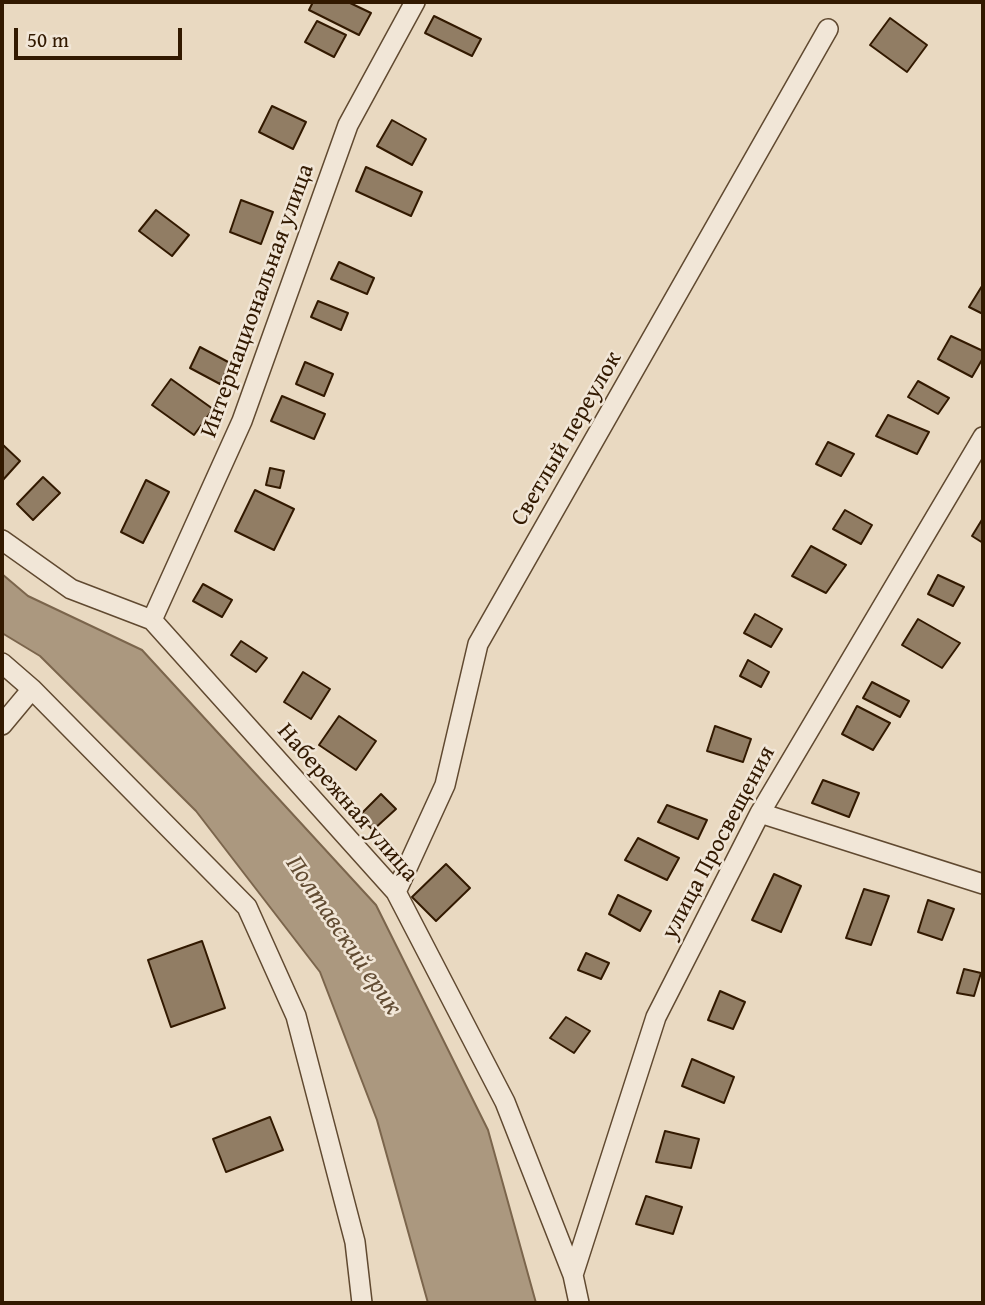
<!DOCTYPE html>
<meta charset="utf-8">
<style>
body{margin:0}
#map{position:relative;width:985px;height:1305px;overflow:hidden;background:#e9d9c1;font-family:"Gentium Book Plus",serif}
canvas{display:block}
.frame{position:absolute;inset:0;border:4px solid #321900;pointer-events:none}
.scale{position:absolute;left:14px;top:28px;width:168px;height:32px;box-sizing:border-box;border:4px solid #321900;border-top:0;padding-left:9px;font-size:21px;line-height:24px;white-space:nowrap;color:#321900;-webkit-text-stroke:5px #f1e6d7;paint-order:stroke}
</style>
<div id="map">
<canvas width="985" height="1305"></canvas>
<div class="frame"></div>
<div class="scale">50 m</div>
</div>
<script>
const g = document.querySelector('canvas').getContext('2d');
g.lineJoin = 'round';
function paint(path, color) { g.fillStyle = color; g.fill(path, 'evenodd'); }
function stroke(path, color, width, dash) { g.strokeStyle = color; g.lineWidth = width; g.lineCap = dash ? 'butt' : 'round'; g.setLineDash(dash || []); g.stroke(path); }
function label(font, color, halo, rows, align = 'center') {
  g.font = font + ' "Gentium Book Plus",serif'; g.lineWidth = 5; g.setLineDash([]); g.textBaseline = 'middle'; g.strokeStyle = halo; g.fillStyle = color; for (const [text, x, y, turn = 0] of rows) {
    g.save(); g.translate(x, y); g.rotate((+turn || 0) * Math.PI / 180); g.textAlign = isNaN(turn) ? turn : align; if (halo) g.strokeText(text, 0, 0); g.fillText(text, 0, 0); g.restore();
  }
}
const water = new Path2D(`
 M 2,574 L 28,596 L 142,650 L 376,905 L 488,1130 L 536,1303 L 428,1303 L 377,1120 L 320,972 L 196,811 L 40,656 L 2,633 Z`);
paint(water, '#ab987f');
stroke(water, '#7b654c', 2);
const building = new Path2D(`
 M 313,2 L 348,2 L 371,13 L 359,35 L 309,10 Z
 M 434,16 L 481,39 L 472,56 L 425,33 Z
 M 890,18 L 927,45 L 907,72 L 870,45 Z
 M 317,21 L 346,35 L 334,57 L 305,42 Z
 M 272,106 L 306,122 L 293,149 L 259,132 Z
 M 392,120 L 426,139 L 412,165 L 377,146 Z
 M 366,167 L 422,192 L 411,216 L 356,191 Z
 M 241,200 L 273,212 L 261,244 L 230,232 Z
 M 156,210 L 189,235 L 172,256 L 139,231 Z
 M 339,262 L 374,278 L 367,294 L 331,279 Z
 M 982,286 L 983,287 L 983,314 L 969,307 Z
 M 318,301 L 348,313 L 341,330 L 311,317 Z
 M 951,336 L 983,351 L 983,358 L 972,377 L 938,359 Z
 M 200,347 L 230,363 L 220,384 L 190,368 Z
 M 305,362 L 333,374 L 324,396 L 296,384 Z
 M 171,379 L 213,409 L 194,435 L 152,405 Z
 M 918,381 L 949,398 L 938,414 L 908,397 Z
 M 282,396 L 325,414 L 314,439 L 271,421 Z
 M 888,415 L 929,432 L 917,454 L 876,436 Z
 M 828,442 L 854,454 L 841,476 L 816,464 Z
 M 2,444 L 20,461 L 2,481 Z
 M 270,468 L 284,471 L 280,488 L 266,485 Z
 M 43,477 L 60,493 L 33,520 L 17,504 Z
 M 146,480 L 169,492 L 143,543 L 121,532 Z
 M 255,490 L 294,509 L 274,550 L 235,531 Z
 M 845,510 L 872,525 L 861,544 L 833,529 Z
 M 983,518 L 983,543 L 972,536 Z
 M 811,546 L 846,565 L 826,593 L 792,576 Z
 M 938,575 L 964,587 L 953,606 L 928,594 Z
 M 203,584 L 232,600 L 222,617 L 193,601 Z
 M 755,614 L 782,629 L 771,647 L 744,633 Z
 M 918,619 L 960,643 L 942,668 L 902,645 Z
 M 241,641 L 267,658 L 256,672 L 231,655 Z
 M 748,660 L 769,672 L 761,687 L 740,676 Z
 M 303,672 L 330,689 L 311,719 L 284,702 Z
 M 872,682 L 909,701 L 900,717 L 863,698 Z
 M 857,706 L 890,723 L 873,750 L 842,734 Z
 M 339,716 L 376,741 L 356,770 L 319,745 Z
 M 715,726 L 751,739 L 743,762 L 707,751 Z
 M 823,780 L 859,793 L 849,817 L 812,803 Z
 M 381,794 L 396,809 L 373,830 L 359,816 Z
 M 667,805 L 707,820 L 698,839 L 658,822 Z
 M 638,838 L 679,858 L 667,880 L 625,860 Z
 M 446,864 L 470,888 L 436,921 L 412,897 Z
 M 774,874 L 801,886 L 781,932 L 752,920 Z
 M 864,889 L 889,896 L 871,945 L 846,938 Z
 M 618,895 L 651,911 L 640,931 L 609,914 Z
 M 928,900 L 954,909 L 942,940 L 918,932 Z
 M 202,941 L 225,1008 L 171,1027 L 148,960 Z
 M 586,953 L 609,963 L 601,979 L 578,970 Z
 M 964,969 L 981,973 L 974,996 L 957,993 Z
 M 720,991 L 745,1002 L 733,1029 L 708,1020 Z
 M 566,1017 L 590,1031 L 574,1053 L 550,1038 Z
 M 692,1059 L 734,1077 L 724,1103 L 682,1086 Z
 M 270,1117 L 283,1150 L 226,1172 L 213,1139 Z
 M 665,1131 L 699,1139 L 691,1168 L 656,1162 Z
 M 646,1196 L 682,1207 L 673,1234 L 636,1224 Z`);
paint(building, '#917d64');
stroke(building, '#321900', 2);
const minor = new Path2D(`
 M 2,540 L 71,589 L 152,620 L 396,892 L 505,1102 L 573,1275
 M 152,620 L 242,421 L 348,125 L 415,2
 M 2,663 L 32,689 L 247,907 L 296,1016 L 355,1242 L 362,1303
 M 2,725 L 32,689
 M 760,813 L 983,884
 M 396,892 L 445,785 L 478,644 L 828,29
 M 579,1303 L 573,1275 L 656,1017 L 760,813 L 983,437`);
stroke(minor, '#604930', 22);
stroke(minor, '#f1e6d7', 19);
label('24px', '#321900', '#f1e6d7', [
 ["Интернациональная улица",258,301,-70],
 ["Светлый переулок",567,439,-60],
 ["Набережная улица",347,803,49],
 ["улица Просвещения",719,843,-62]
]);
label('italic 26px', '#624c33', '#f1e6d7', [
 ["Полтавский ерик",343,936,56]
]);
</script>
